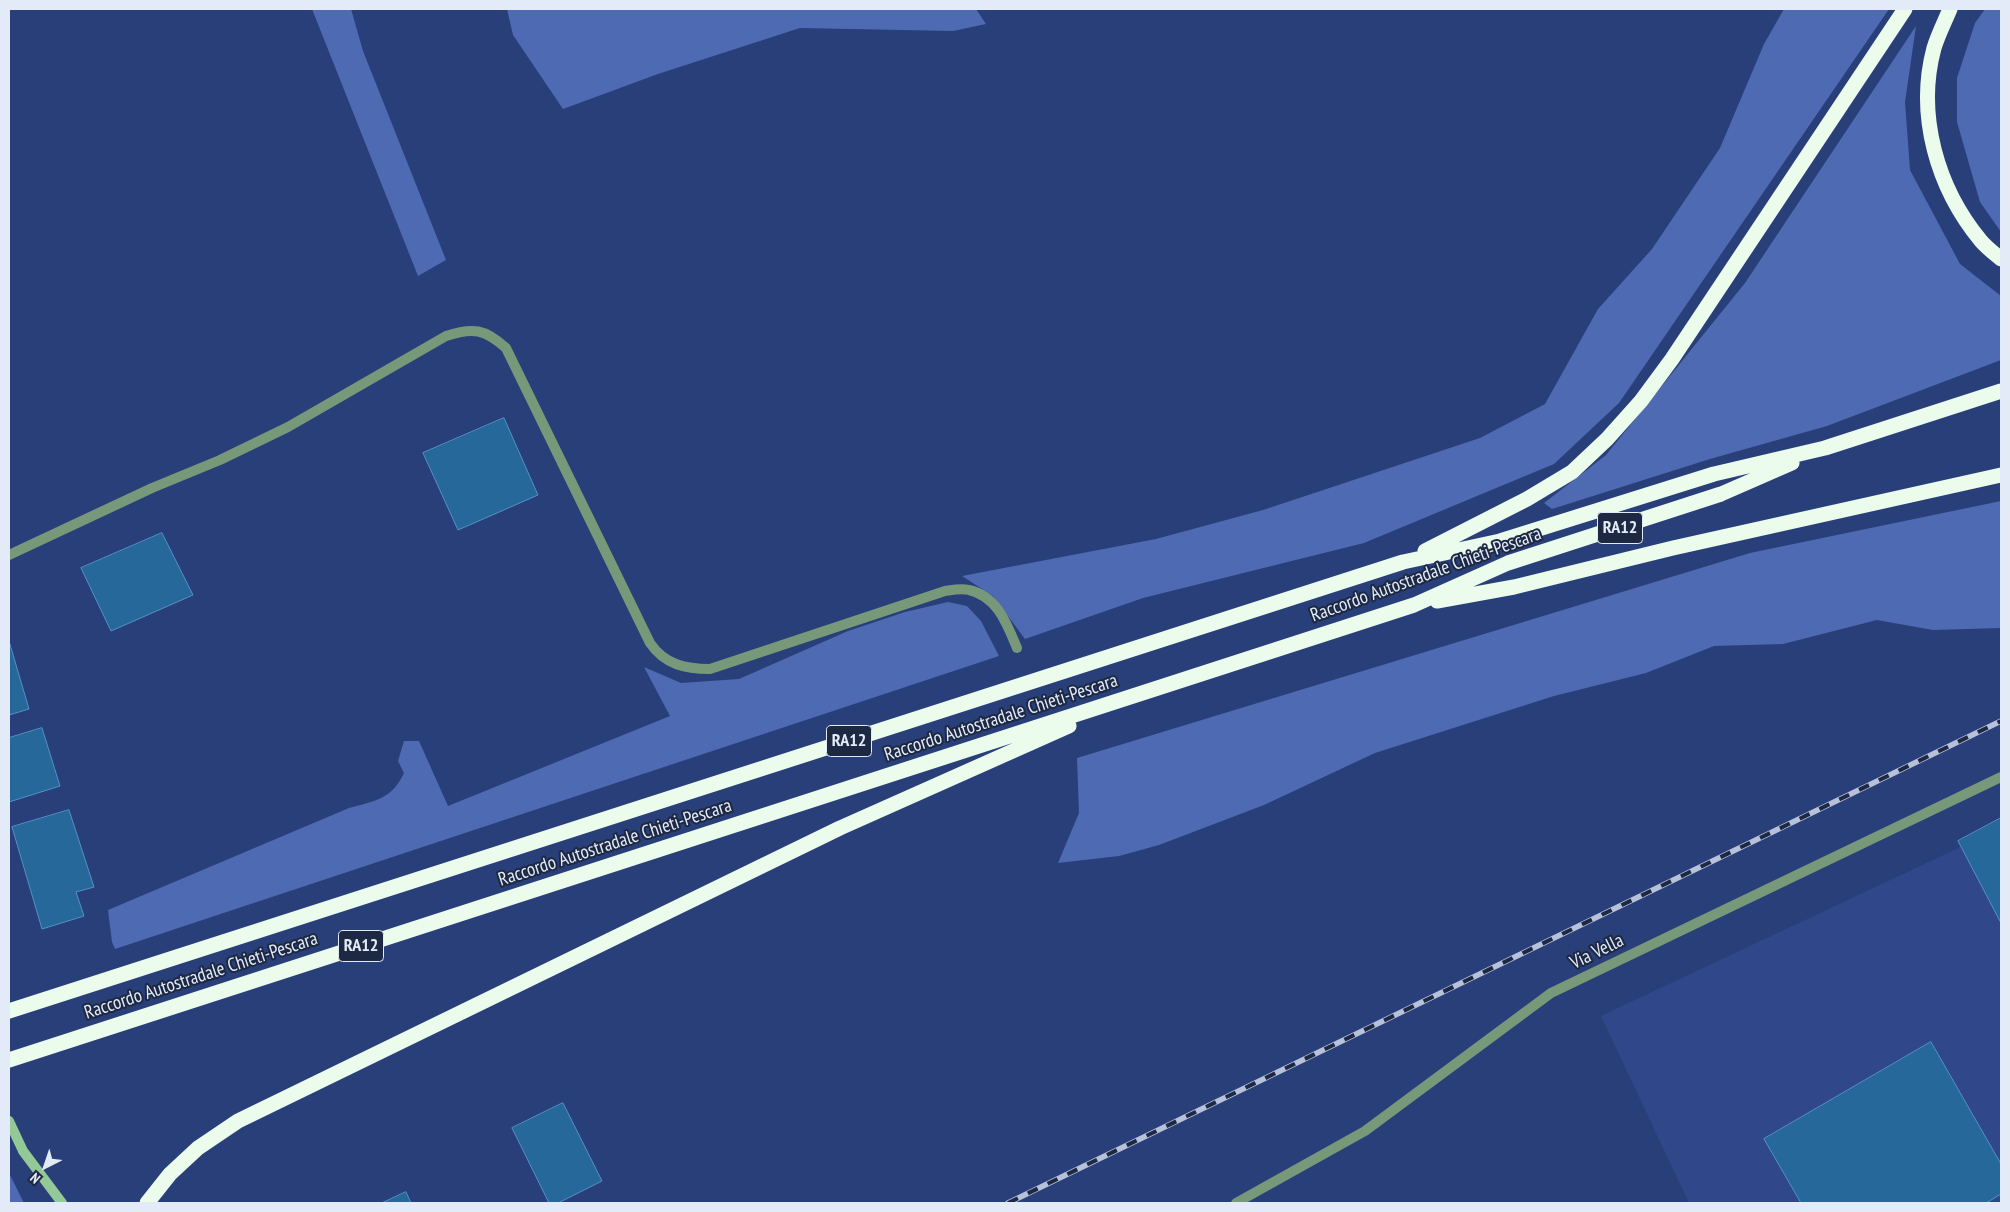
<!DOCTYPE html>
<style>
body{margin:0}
#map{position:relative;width:2010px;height:1212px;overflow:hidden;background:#293f7a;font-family:"PT Sans Narrow",sans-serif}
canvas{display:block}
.frame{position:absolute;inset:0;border:10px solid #e3eaf8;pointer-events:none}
.north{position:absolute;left:20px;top:1142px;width:50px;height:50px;-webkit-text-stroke:4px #1d2843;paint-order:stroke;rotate:221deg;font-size:14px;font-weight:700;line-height:20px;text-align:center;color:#e3eaf8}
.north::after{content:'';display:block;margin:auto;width:18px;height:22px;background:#e3eaf8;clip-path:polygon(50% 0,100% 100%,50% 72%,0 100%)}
</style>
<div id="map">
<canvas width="2010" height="1212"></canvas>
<div class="frame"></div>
<div class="north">N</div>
</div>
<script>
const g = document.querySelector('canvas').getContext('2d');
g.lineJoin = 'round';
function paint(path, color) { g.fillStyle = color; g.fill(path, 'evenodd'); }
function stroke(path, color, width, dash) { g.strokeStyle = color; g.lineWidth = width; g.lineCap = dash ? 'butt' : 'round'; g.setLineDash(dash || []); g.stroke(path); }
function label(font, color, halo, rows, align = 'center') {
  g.font = font + ' "PT Sans Narrow",sans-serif'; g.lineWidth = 4; g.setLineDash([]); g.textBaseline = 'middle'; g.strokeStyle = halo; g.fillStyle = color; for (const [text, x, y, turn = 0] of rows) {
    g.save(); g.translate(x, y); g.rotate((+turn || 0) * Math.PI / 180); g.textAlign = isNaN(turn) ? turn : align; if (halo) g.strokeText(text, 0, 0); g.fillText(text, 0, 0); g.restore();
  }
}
paint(new Path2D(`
 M 2001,828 L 2001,1203 L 1689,1203 L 1601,1016 Z`), '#30488a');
paint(new Path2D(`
 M 312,9 L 351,9 L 363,51 L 446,260 L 418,276 Z
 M 507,9 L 976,9 L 986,24 L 953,31 L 800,28 L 658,74 L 563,109 L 513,35 Z
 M 1784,9 L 1889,9 L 1619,403 L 1554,464 L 1364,543 L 1143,598 L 1025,639 L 993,596 L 962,576 L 1156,539 L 1263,510 L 1480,438 L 1545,404 L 1598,309 L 1652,249 L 1720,148 L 1764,44 Z
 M 1985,9 L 2001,9 L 2001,232 L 1980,202 L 1957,122 L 1957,78 L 1975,23 Z
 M 1916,26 L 1905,102 L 1910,170 L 1960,264 L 2001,296 L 2001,360 L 1827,426 L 1710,459 L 1552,509 L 1544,503 L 1606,455 L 1745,283 Z
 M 2001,501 L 2001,628 L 1933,630 L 1877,620 L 1783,644 L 1714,646 L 1646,673 L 1554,696 L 1375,753 L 1264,805 L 1159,845 L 1119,856 L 1058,863 L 1079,813 L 1077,758 L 1750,553 Z
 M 948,602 L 967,606 L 981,621 L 999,656 L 115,949 L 112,942 L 108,910 L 349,808 C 375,801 392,799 404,773 L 398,761 L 404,741 L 419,741 L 448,806 L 670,716 L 644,667 L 681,683 L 739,679 L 848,631 L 905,612 Z
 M 9,1173 L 24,1203 L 9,1203 Z`), '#4e6ab3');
const building = new Path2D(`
 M 504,418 L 538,495 L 458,530 L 423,453 Z
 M 162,533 L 193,595 L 111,631 L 81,568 Z
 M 9,641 L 29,709 L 9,715 Z
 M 42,728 L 60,786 L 9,802 L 9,738 Z
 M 69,810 L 94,887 L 76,892 L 84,916 L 42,929 L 12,827 Z
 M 2001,818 L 2001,923 L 1958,841 Z
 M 1931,1042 L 2001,1164 L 2001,1194 L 1986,1203 L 1801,1203 L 1764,1139 Z
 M 563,1103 L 602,1181 L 558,1203 L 549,1203 L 512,1128 Z
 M 406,1192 L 411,1203 L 382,1203 Z`);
paint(building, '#27689b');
stroke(building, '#5391c7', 1);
stroke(new Path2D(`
 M 9,555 L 152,488 L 220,460 L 288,427 L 446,336 C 473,327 485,329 506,348 L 650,643 C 665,665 686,669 710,669 L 945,591 C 952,590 961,588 969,590 C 997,596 1007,624 1017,648`), '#789979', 10);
stroke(new Path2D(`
 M 1236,1203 L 1365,1131 L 1551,993 L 2001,777`), '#789979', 10);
stroke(new Path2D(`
 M 9,1121 L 23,1151 L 62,1203`), '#93c897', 10);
stroke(new Path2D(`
 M 1950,9 C 1945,21 1938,35 1934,48 C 1916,115 1937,188 1981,241 C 1987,248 1995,254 2001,259
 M 1425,551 L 1527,499 L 1572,472 L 1607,439 L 1641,401 L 1672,359 L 1905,9
 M 1437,601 L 1514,587 L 1673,548 L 2001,475
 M 9,1011 L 1403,562 L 1500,541 L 1714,474 L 1825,448 L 2001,391
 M 9,1060 L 1414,605 L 1508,563 L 1721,494 L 1792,463
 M 147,1203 L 170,1174 L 198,1148 L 238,1121 L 840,828 L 1069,726`), '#ebfbec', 15);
const rail = new Path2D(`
 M 1008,1203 L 2001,721`);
stroke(rail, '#b7c1da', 5.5);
stroke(rail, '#1d2843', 4, [11]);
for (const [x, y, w] of [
 [1620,528,45],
 [849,741,45],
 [361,946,45]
]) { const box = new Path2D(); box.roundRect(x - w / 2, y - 15.5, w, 31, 4); g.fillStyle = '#1d2843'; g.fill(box); stroke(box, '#e3eaf8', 1); }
label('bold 18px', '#e3eaf8', null, [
 ["RA12",1620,528],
 ["RA12",849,741],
 ["RA12",361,946]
]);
label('19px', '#e3eaf8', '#1d2843', [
 ["Raccordo Autostradale Chieti-Pescara",1426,575,-20],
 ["Raccordo Autostradale Chieti-Pescara",1001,718,-18],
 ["Raccordo Autostradale Chieti-Pescara",615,843,-18],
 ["Via Vella",1597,952,-26],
 ["Raccordo Autostradale Chieti-Pescara",201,976,-18]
]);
</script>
